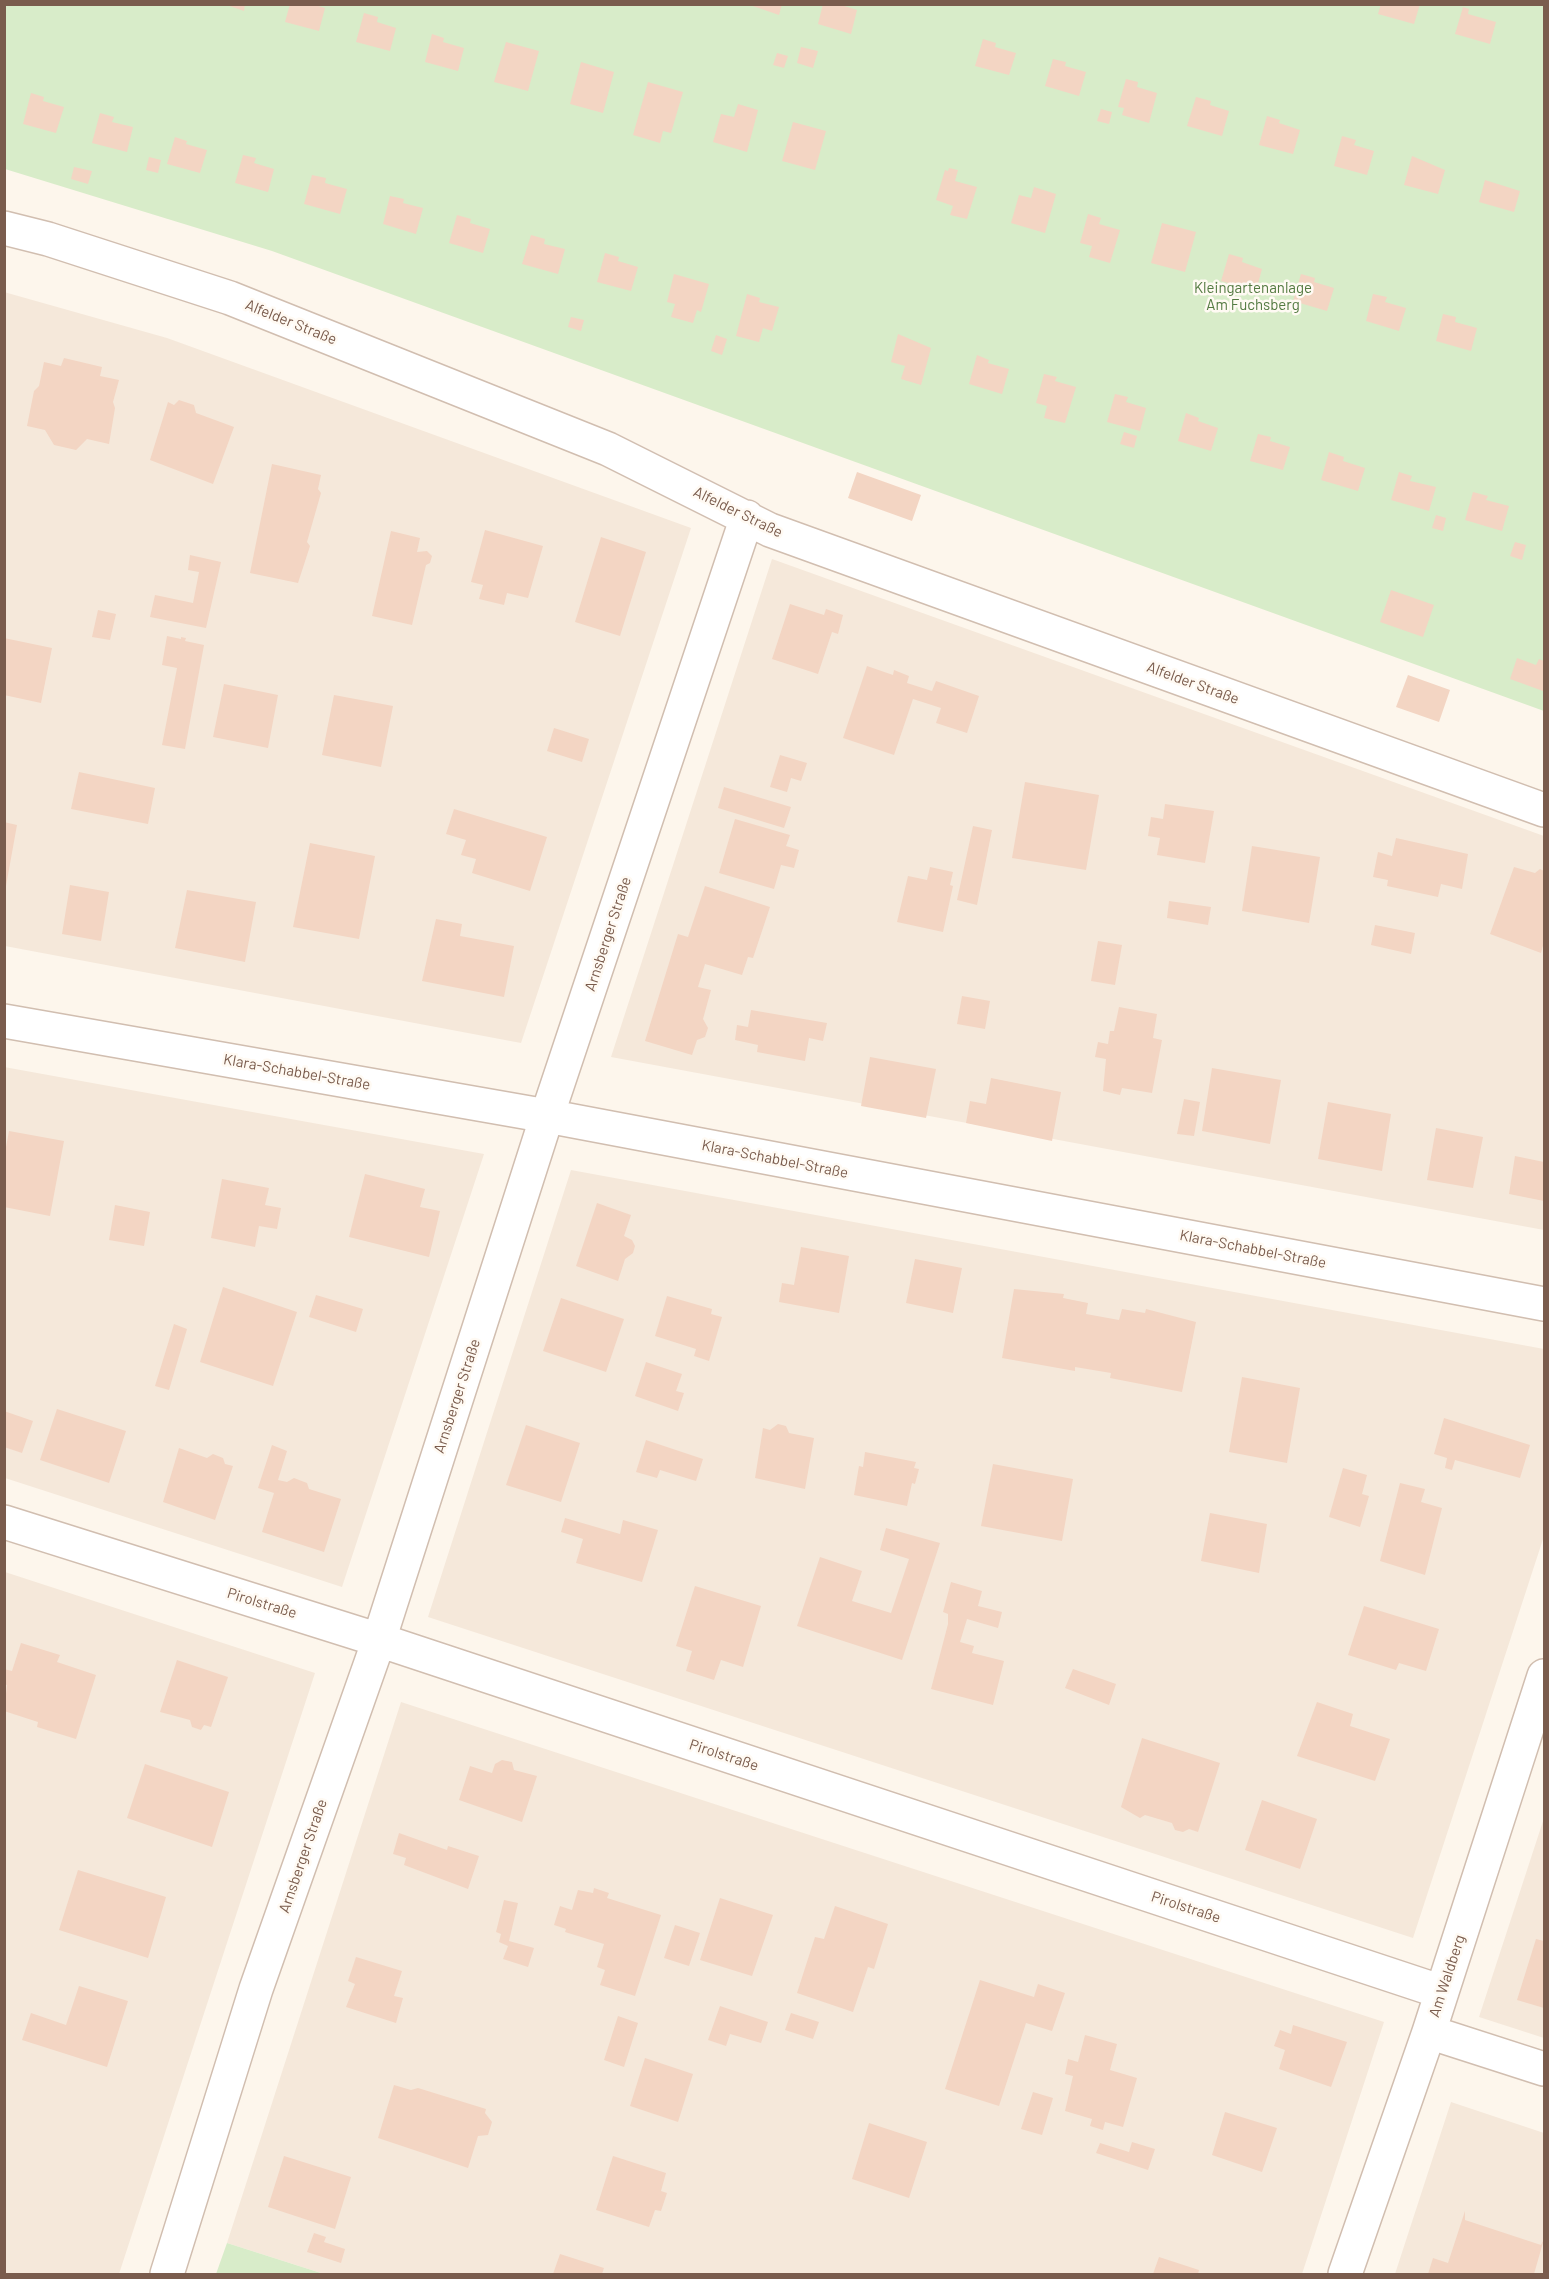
<!DOCTYPE html>
<meta charset="utf-8">
<style>
body{margin:0}
#map{position:relative;width:1549px;height:2279px;overflow:hidden;background:#fdf6ec;font-family:Barlow,sans-serif}
canvas{display:block}
.frame{position:absolute;inset:0;border:6px solid #7a5c4d;pointer-events:none}
</style>
<div id="map">
<canvas width="1549" height="2279"></canvas>
<div class="frame"></div>
</div>
<script>
const g = document.querySelector('canvas').getContext('2d');
g.lineJoin = 'round';
function paint(path, color) { g.fillStyle = color; g.fill(path, 'evenodd'); }
function stroke(path, color, width, dash) { g.strokeStyle = color; g.lineWidth = width; g.lineCap = dash ? 'butt' : 'round'; g.setLineDash(dash || []); g.stroke(path); }
function label(font, color, halo, rows, align = 'center') {
  g.font = font + ' Barlow,sans-serif'; g.lineWidth = 5; g.setLineDash([]); g.textBaseline = 'middle'; g.strokeStyle = halo; g.fillStyle = color; for (const [text, x, y, turn = 0] of rows) {
    g.save(); g.translate(x, y); g.rotate((+turn || 0) * Math.PI / 180); g.textAlign = isNaN(turn) ? turn : align; if (halo) g.strokeText(text, 0, 0); g.fillText(text, 0, 0); g.restore();
  }
}
paint(new Path2D(`
 M 4,292 L 167,338 L 691,528 L 521,1043 L 5,946 Z
 M 772,559 L 1544,836 L 1544,1230 L 611,1057 Z
 M 4,1067 L 484,1154 L 342,1587 L 5,1478 Z
 M 571,1170 L 1544,1349 L 1544,1536 L 1413,1938 L 428,1617 Z
 M 5,1572 L 315,1673 L 119,2274 L 5,2274 Z
 M 401,1702 L 1384,2022 L 1302,2274 L 324,2274 L 227,2243 Z
 M 1544,1818 L 1544,2038 L 1479,2017 Z
 M 1451,2102 L 1544,2133 L 1544,2274 L 1395,2274 Z`), '#f5e8da');
paint(new Path2D(`
 M 4,5 L 1544,5 L 1544,711 L 272,251 L 5,169 Z
 M 227,2243 L 324,2274 L 216,2274 Z`), '#d8ecc9');
paint(new Path2D(`
 M 224,4 L 245,4 L 244,11 Z
 M 290,4 L 312,4 L 325,8 L 319,31 L 285,22 Z
 M 747,4 L 782,4 L 779,15 Z
 M 823,4 L 838,4 L 857,10 L 851,34 L 818,24 Z
 M 1381,4 L 1420,4 L 1414,24 L 1378,14 Z
 M 1463,7 L 1469,9 L 1468,14 L 1496,22 L 1490,44 L 1455,34 Z
 M 364,13 L 378,17 L 377,22 L 396,28 L 390,51 L 356,42 Z
 M 432,34 L 444,38 L 443,42 L 464,48 L 458,71 L 425,62 Z
 M 983,39 L 996,43 L 995,47 L 1016,53 L 1009,75 L 975,66 Z
 M 506,42 L 539,51 L 528,91 L 494,82 Z
 M 801,47 L 818,51 L 813,68 L 797,63 Z
 M 777,53 L 788,56 L 784,68 L 773,65 Z
 M 1053,59 L 1066,62 L 1065,66 L 1086,72 L 1079,96 L 1045,86 Z
 M 581,62 L 614,72 L 603,113 L 570,104 Z
 M 1126,79 L 1138,82 L 1137,87 L 1157,93 L 1149,123 L 1122,115 L 1124,108 L 1118,107 Z
 M 648,82 L 683,92 L 671,133 L 663,131 L 660,143 L 633,135 Z
 M 31,93 L 44,97 L 43,101 L 64,107 L 56,133 L 23,124 Z
 M 1196,97 L 1211,101 L 1210,105 L 1229,111 L 1222,136 L 1187,126 Z
 M 738,104 L 758,110 L 747,152 L 713,142 L 721,114 L 734,117 Z
 M 1101,109 L 1112,112 L 1109,124 L 1097,121 Z
 M 100,113 L 114,117 L 112,122 L 133,127 L 127,152 L 92,143 Z
 M 1267,116 L 1280,120 L 1279,123 L 1300,130 L 1293,154 L 1259,145 Z
 M 793,122 L 826,131 L 815,170 L 782,161 Z
 M 1342,136 L 1356,140 L 1354,145 L 1374,151 L 1367,175 L 1334,166 Z
 M 175,137 L 187,141 L 186,144 L 207,150 L 200,173 L 167,164 Z
 M 243,155 L 256,158 L 254,163 L 274,169 L 268,192 L 235,183 Z
 M 1412,156 L 1445,170 L 1438,194 L 1404,185 Z
 M 149,157 L 161,160 L 158,173 L 146,170 Z
 M 74,167 L 92,171 L 88,184 L 71,179 Z
 M 949,168 L 958,170 L 955,181 L 977,187 L 967,219 L 950,215 L 953,206 L 936,200 L 945,170 L 948,171 Z
 M 312,175 L 326,178 L 325,183 L 347,189 L 340,214 L 304,204 Z
 M 1485,180 L 1520,191 L 1514,212 L 1479,202 Z
 M 1034,187 L 1056,194 L 1045,233 L 1011,223 L 1019,195 L 1031,198 Z
 M 390,196 L 404,199 L 403,203 L 423,208 L 416,234 L 383,224 Z
 M 1088,214 L 1101,218 L 1099,224 L 1120,230 L 1110,263 L 1089,257 L 1092,246 L 1080,243 Z
 M 457,215 L 471,219 L 470,223 L 490,229 L 483,253 L 449,243 Z
 M 1162,223 L 1196,232 L 1185,272 L 1151,263 Z
 M 531,235 L 545,239 L 544,244 L 565,249 L 558,274 L 522,264 Z
 M 605,253 L 619,257 L 618,261 L 638,267 L 631,291 L 597,282 Z
 M 1229,254 L 1243,258 L 1242,262 L 1262,269 L 1256,291 L 1221,281 Z
 M 674,274 L 709,284 L 701,312 L 697,310 L 693,323 L 671,317 L 675,304 L 667,302 Z
 M 1301,274 L 1315,278 L 1314,282 L 1334,288 L 1327,311 L 1293,301 Z
 M 747,294 L 760,298 L 759,302 L 779,307 L 772,331 L 763,328 L 759,342 L 736,336 Z
 M 1373,294 L 1387,297 L 1385,302 L 1406,308 L 1399,331 L 1366,321 Z
 M 1443,314 L 1456,317 L 1455,322 L 1477,328 L 1471,351 L 1436,341 Z
 M 571,317 L 584,320 L 581,331 L 568,327 Z
 M 898,334 L 931,348 L 921,385 L 901,379 L 905,366 L 891,362 Z
 M 716,335 L 727,339 L 722,355 L 711,351 Z
 M 977,355 L 989,360 L 988,363 L 1009,369 L 1002,394 L 969,384 Z
 M 64,358 L 102,367 L 100,376 L 119,380 L 113,402 L 115,408 L 109,444 L 87,439 L 76,450 L 54,445 L 45,430 L 27,426 L 34,391 L 39,386 L 44,362 L 61,366 Z
 M 1044,374 L 1057,377 L 1055,381 L 1076,387 L 1065,423 L 1044,418 L 1047,406 L 1036,403 Z
 M 1115,394 L 1128,397 L 1126,402 L 1146,408 L 1140,431 L 1107,422 Z
 M 179,400 L 194,405 L 196,413 L 234,427 L 213,484 L 150,460 L 168,402 L 174,405 Z
 M 1186,413 L 1199,418 L 1198,421 L 1218,428 L 1211,451 L 1178,441 Z
 M 1124,432 L 1137,436 L 1134,448 L 1120,444 Z
 M 1258,434 L 1271,437 L 1270,441 L 1290,447 L 1283,470 L 1250,461 Z
 M 1329,452 L 1344,457 L 1343,461 L 1365,468 L 1358,491 L 1321,480 Z
 M 272,464 L 321,475 L 318,489 L 321,493 L 307,542 L 310,546 L 298,583 L 250,573 Z
 M 857,472 L 921,495 L 912,521 L 848,498 Z
 M 1399,472 L 1412,476 L 1410,481 L 1436,487 L 1429,511 L 1391,500 Z
 M 1473,492 L 1488,496 L 1486,500 L 1509,506 L 1502,531 L 1465,520 Z
 M 1436,515 L 1446,518 L 1443,531 L 1432,528 Z
 M 485,530 L 543,546 L 528,598 L 507,593 L 504,605 L 479,599 L 483,585 L 471,582 Z
 M 391,531 L 420,538 L 417,552 L 427,551 L 432,556 L 430,563 L 426,565 L 412,625 L 372,616 Z
 M 601,537 L 646,552 L 620,636 L 575,622 Z
 M 1515,542 L 1526,545 L 1522,560 L 1510,556 Z
 M 190,555 L 221,562 L 206,628 L 150,617 L 155,595 L 193,603 L 199,572 L 188,570 Z
 M 1391,590 L 1434,605 L 1423,637 L 1380,622 Z
 M 790,604 L 824,615 L 826,609 L 843,615 L 838,634 L 832,632 L 818,674 L 772,659 Z
 M 98,610 L 116,614 L 110,640 L 92,637 Z
 M 167,636 L 181,639 L 181,637 L 186,638 L 185,641 L 204,645 L 185,749 L 162,745 L 177,668 L 162,665 Z
 M 4,638 L 52,648 L 41,703 L 4,695 Z
 M 1517,658 L 1536,665 L 1539,659 L 1544,661 L 1543,691 L 1510,679 Z
 M 867,666 L 893,675 L 894,670 L 909,676 L 907,683 L 932,691 L 936,681 L 979,696 L 967,733 L 936,723 L 941,708 L 913,699 L 894,755 L 843,738 Z
 M 1408,675 L 1450,690 L 1439,722 L 1396,707 Z
 M 224,684 L 278,695 L 268,748 L 213,737 Z
 M 334,695 L 393,706 L 381,767 L 322,755 Z
 M 554,728 L 589,739 L 582,762 L 547,751 Z
 M 780,755 L 807,763 L 801,781 L 791,778 L 787,792 L 770,787 Z
 M 79,772 L 155,788 L 148,824 L 71,809 Z
 M 1025,782 L 1099,795 L 1086,870 L 1012,858 Z
 M 724,787 L 791,807 L 784,828 L 718,808 Z
 M 1165,804 L 1214,811 L 1205,863 L 1157,855 L 1160,838 L 1148,836 L 1151,817 L 1163,819 Z
 M 454,809 L 547,837 L 530,891 L 472,873 L 476,859 L 461,855 L 466,840 L 446,834 Z
 M 735,819 L 790,835 L 786,846 L 799,850 L 794,868 L 781,865 L 774,889 L 719,873 Z
 M 4,822 L 17,825 L 6,886 L 4,886 Z
 M 973,826 L 992,830 L 977,905 L 957,900 Z
 M 1396,838 L 1468,854 L 1462,889 L 1441,884 L 1438,897 L 1387,886 L 1388,880 L 1373,877 L 1378,852 L 1392,856 Z
 M 310,843 L 375,856 L 359,939 L 293,927 Z
 M 1252,846 L 1320,857 L 1309,923 L 1242,911 Z
 M 930,867 L 953,872 L 950,885 L 953,886 L 943,932 L 897,922 L 908,876 L 927,880 Z
 M 1514,867 L 1535,873 L 1540,869 L 1544,871 L 1544,942 L 1541,953 L 1490,934 Z
 M 70,885 L 109,892 L 101,941 L 62,934 Z
 M 705,886 L 770,907 L 753,958 L 748,957 L 742,975 L 705,964 L 698,987 L 711,990 L 703,1019 L 708,1028 L 705,1037 L 697,1040 L 692,1055 L 645,1041 L 678,934 L 688,937 Z
 M 187,890 L 256,902 L 245,962 L 175,948 Z
 M 1169,901 L 1211,907 L 1208,925 L 1167,918 Z
 M 436,919 L 462,924 L 460,936 L 514,946 L 504,997 L 422,981 Z
 M 1375,925 L 1415,933 L 1411,954 L 1371,945 Z
 M 1098,941 L 1122,945 L 1115,985 L 1091,981 Z
 M 962,996 L 990,1001 L 985,1029 L 957,1024 Z
 M 1119,1007 L 1157,1014 L 1153,1038 L 1162,1040 L 1152,1093 L 1122,1088 L 1120,1095 L 1103,1091 L 1106,1059 L 1095,1057 L 1098,1042 L 1108,1044 L 1110,1031 L 1114,1031 Z
 M 751,1010 L 827,1023 L 823,1041 L 809,1038 L 805,1061 L 757,1052 L 758,1045 L 735,1040 L 737,1025 L 748,1027 Z
 M 870,1057 L 936,1069 L 926,1118 L 861,1106 Z
 M 1212,1068 L 1281,1080 L 1270,1144 L 1202,1131 Z
 M 991,1078 L 1061,1092 L 1052,1141 L 966,1123 L 970,1101 L 986,1104 Z
 M 1184,1099 L 1200,1102 L 1194,1136 L 1177,1134 Z
 M 1328,1102 L 1391,1114 L 1382,1171 L 1318,1159 Z
 M 1436,1128 L 1483,1137 L 1473,1188 L 1427,1180 Z
 M 9,1131 L 64,1141 L 50,1216 L 4,1207 L 4,1158 Z
 M 1515,1156 L 1544,1162 L 1544,1201 L 1509,1194 Z
 M 365,1174 L 425,1189 L 420,1207 L 440,1211 L 429,1257 L 349,1237 Z
 M 222,1179 L 269,1188 L 265,1205 L 281,1208 L 277,1229 L 259,1226 L 255,1247 L 211,1238 Z
 M 597,1203 L 631,1215 L 624,1236 L 632,1240 L 635,1246 L 633,1253 L 625,1259 L 618,1281 L 576,1266 Z
 M 115,1205 L 150,1212 L 144,1246 L 109,1240 Z
 M 801,1247 L 849,1256 L 839,1313 L 779,1302 L 782,1283 L 794,1285 Z
 M 915,1259 L 962,1268 L 953,1313 L 906,1303 Z
 M 223,1287 L 297,1312 L 273,1386 L 200,1362 Z
 M 1014,1289 L 1064,1294 L 1063,1298 L 1088,1303 L 1086,1314 L 1119,1320 L 1122,1309 L 1145,1313 L 1146,1309 L 1196,1322 L 1182,1392 L 1110,1378 L 1111,1373 L 1075,1367 L 1075,1371 L 1002,1358 Z
 M 316,1295 L 363,1309 L 356,1332 L 309,1317 Z
 M 667,1296 L 712,1309 L 711,1314 L 722,1317 L 709,1361 L 694,1356 L 696,1349 L 655,1336 Z
 M 561,1298 L 624,1319 L 606,1372 L 543,1351 Z
 M 174,1324 L 187,1329 L 169,1390 L 155,1386 Z
 M 646,1362 L 682,1374 L 676,1391 L 684,1393 L 678,1411 L 635,1396 Z
 M 1242,1377 L 1300,1388 L 1287,1463 L 1229,1452 Z
 M 57,1409 L 126,1431 L 109,1483 L 40,1460 Z
 M 4,1411 L 33,1421 L 22,1453 L 4,1447 Z
 M 1444,1418 L 1530,1445 L 1520,1478 L 1455,1460 L 1452,1470 L 1445,1468 L 1447,1458 L 1434,1454 Z
 M 778,1424 L 786,1426 L 789,1433 L 814,1438 L 805,1489 L 755,1478 L 763,1428 L 770,1430 Z
 M 526,1425 L 580,1443 L 561,1502 L 506,1485 Z
 M 646,1440 L 703,1459 L 696,1481 L 660,1470 L 657,1478 L 636,1472 Z
 M 272,1445 L 287,1451 L 278,1480 L 287,1482 L 294,1478 L 307,1483 L 309,1489 L 341,1499 L 324,1552 L 262,1532 L 274,1493 L 258,1488 Z
 M 179,1448 L 207,1458 L 213,1454 L 223,1458 L 225,1464 L 233,1466 L 215,1520 L 163,1502 Z
 M 865,1452 L 916,1462 L 914,1468 L 919,1469 L 915,1484 L 912,1483 L 907,1506 L 854,1495 L 859,1466 L 863,1467 Z
 M 993,1464 L 1073,1479 L 1062,1541 L 981,1526 Z
 M 1343,1468 L 1367,1475 L 1362,1494 L 1369,1496 L 1360,1527 L 1329,1517 Z
 M 1400,1483 L 1425,1489 L 1421,1502 L 1442,1508 L 1425,1575 L 1380,1561 Z
 M 1210,1513 L 1267,1524 L 1259,1573 L 1201,1561 Z
 M 565,1518 L 620,1534 L 623,1520 L 658,1530 L 642,1582 L 576,1563 L 583,1539 L 561,1532 Z
 M 886,1528 L 940,1543 L 902,1660 L 797,1626 L 820,1557 L 862,1571 L 852,1601 L 891,1613 L 909,1559 L 880,1550 Z
 M 951,1582 L 982,1591 L 978,1606 L 1002,1612 L 998,1628 L 967,1619 L 960,1642 L 974,1646 L 972,1653 L 1004,1661 L 993,1705 L 931,1689 L 948,1624 L 948,1614 L 943,1612 Z
 M 695,1586 L 761,1606 L 743,1667 L 721,1660 L 714,1680 L 686,1671 L 692,1651 L 676,1646 Z
 M 1364,1606 L 1439,1629 L 1426,1671 L 1399,1663 L 1396,1670 L 1348,1655 Z
 M 21,1643 L 60,1655 L 57,1662 L 96,1675 L 76,1739 L 37,1727 L 38,1722 L 4,1711 L 7,1685 L 4,1684 L 4,1669 L 12,1671 Z
 M 177,1660 L 228,1677 L 211,1727 L 204,1725 L 201,1730 L 192,1727 L 190,1720 L 160,1712 Z
 M 1073,1669 L 1116,1684 L 1109,1705 L 1065,1688 Z
 M 1317,1702 L 1353,1714 L 1350,1726 L 1390,1739 L 1375,1781 L 1297,1756 Z
 M 1142,1738 L 1220,1763 L 1198,1832 L 1189,1829 L 1183,1832 L 1175,1830 L 1172,1823 L 1145,1815 L 1140,1818 L 1121,1807 Z
 M 502,1760 L 512,1762 L 514,1770 L 537,1776 L 522,1822 L 459,1800 L 470,1766 L 492,1773 L 495,1764 Z
 M 145,1764 L 229,1792 L 212,1847 L 127,1818 Z
 M 1262,1800 L 1317,1819 L 1300,1869 L 1245,1850 Z
 M 399,1833 L 447,1850 L 448,1846 L 479,1856 L 468,1889 L 404,1865 L 406,1858 L 393,1854 Z
 M 78,1870 L 166,1897 L 148,1958 L 59,1930 Z
 M 594,1888 L 609,1893 L 607,1898 L 661,1915 L 635,1996 L 600,1985 L 605,1970 L 597,1967 L 604,1944 L 565,1932 L 566,1929 L 554,1925 L 560,1906 L 572,1910 L 578,1890 L 593,1893 Z
 M 720,1898 L 773,1915 L 752,1976 L 700,1960 Z
 M 504,1900 L 518,1903 L 509,1941 L 534,1948 L 528,1967 L 503,1959 L 508,1946 L 499,1942 L 501,1934 L 496,1932 Z
 M 835,1906 L 888,1924 L 874,1969 L 868,1967 L 853,2012 L 797,1993 L 815,1937 L 824,1939 Z
 M 675,1925 L 700,1933 L 689,1966 L 664,1958 Z
 M 1536,1939 L 1544,1941 L 1544,2008 L 1517,2000 Z
 M 356,1957 L 402,1971 L 394,1996 L 403,1998 L 396,2023 L 346,2007 L 355,1984 L 348,1981 Z
 M 980,1980 L 1034,1997 L 1038,1984 L 1065,1993 L 1052,2031 L 1026,2023 L 999,2106 L 945,2089 Z
 M 79,1986 L 128,2001 L 107,2067 L 22,2040 L 31,2013 L 66,2025 Z
 M 720,2006 L 768,2022 L 761,2043 L 730,2034 L 726,2046 L 708,2040 Z
 M 791,2013 L 819,2022 L 813,2039 L 785,2030 Z
 M 618,2016 L 638,2023 L 624,2067 L 604,2060 Z
 M 1293,2025 L 1347,2042 L 1331,2087 L 1279,2069 L 1285,2050 L 1274,2046 L 1280,2030 L 1291,2034 Z
 M 1085,2035 L 1117,2044 L 1110,2070 L 1137,2078 L 1123,2127 L 1105,2122 L 1103,2130 L 1090,2126 L 1092,2119 L 1065,2111 L 1073,2076 L 1065,2074 L 1068,2059 L 1078,2062 Z
 M 645,2058 L 693,2074 L 678,2122 L 630,2106 Z
 M 394,2085 L 411,2090 L 418,2088 L 486,2109 L 485,2113 L 492,2122 L 488,2135 L 478,2136 L 468,2168 L 378,2138 Z
 M 1033,2092 L 1053,2098 L 1042,2135 L 1021,2129 Z
 M 1225,2112 L 1277,2128 L 1262,2172 L 1212,2155 Z
 M 869,2123 L 927,2142 L 909,2198 L 852,2179 Z
 M 1132,2142 L 1155,2149 L 1148,2170 L 1096,2153 L 1100,2143 L 1129,2152 Z
 M 284,2156 L 351,2177 L 335,2229 L 268,2207 Z
 M 613,2156 L 666,2173 L 661,2191 L 667,2193 L 661,2211 L 655,2210 L 649,2227 L 596,2210 Z
 M 1465,2211 L 1465,2220 L 1541,2245 L 1544,2239 L 1534,2274 L 1428,2274 L 1433,2258 L 1448,2263 Z
 M 314,2233 L 326,2237 L 324,2242 L 345,2249 L 341,2263 L 307,2252 Z
 M 560,2254 L 604,2268 L 602,2274 L 553,2274 Z
 M 1159,2257 L 1199,2270 L 1198,2274 L 1153,2274 Z`), '#f3d5c3');
const street = new Path2D(`
 M 4,228 L 48,239 L 230,298 L 608,449 L 770,530 L 1544,810
 M 4,1021 L 547,1116 L 1544,1304
 M 4,1522 L 379,1640 L 1442,1992
 M 1429,2032 L 1544,2069
 M 167,2274 L 256,1989 L 379,1640 L 547,1116 L 747,517
 M 1345,2274 L 1429,2032 L 1544,1676`);
stroke(street, '#d1beb0', 36);
stroke(street, '#fff', 33);
label('15px', '#537a41', '#fffaf3', [
 ["Kleingartenanlage",1253,288],
 ["Am Fuchsberg",1253,305]
]);
label('15px', '#7a5c4d', '#fffaf3', [
 ["Alfelder Straße",291,322,22],
 ["Alfelder Straße",738,512,26],
 ["Alfelder Straße",1193,683,20],
 ["Arnsberger Straße",608,934,-72],
 ["Klara-Schabbel-Straße",297,1072,10],
 ["Klara-Schabbel-Straße",775,1159,11],
 ["Klara-Schabbel-Straße",1253,1249,11],
 ["Arnsberger Straße",457,1396,-72],
 ["Pirolstraße",262,1603,17],
 ["Pirolstraße",724,1755,18],
 ["Arnsberger Straße",303,1856,-71],
 ["Pirolstraße",1186,1907,18],
 ["Am Waldberg",1447,1976,-72]
]);
</script>
